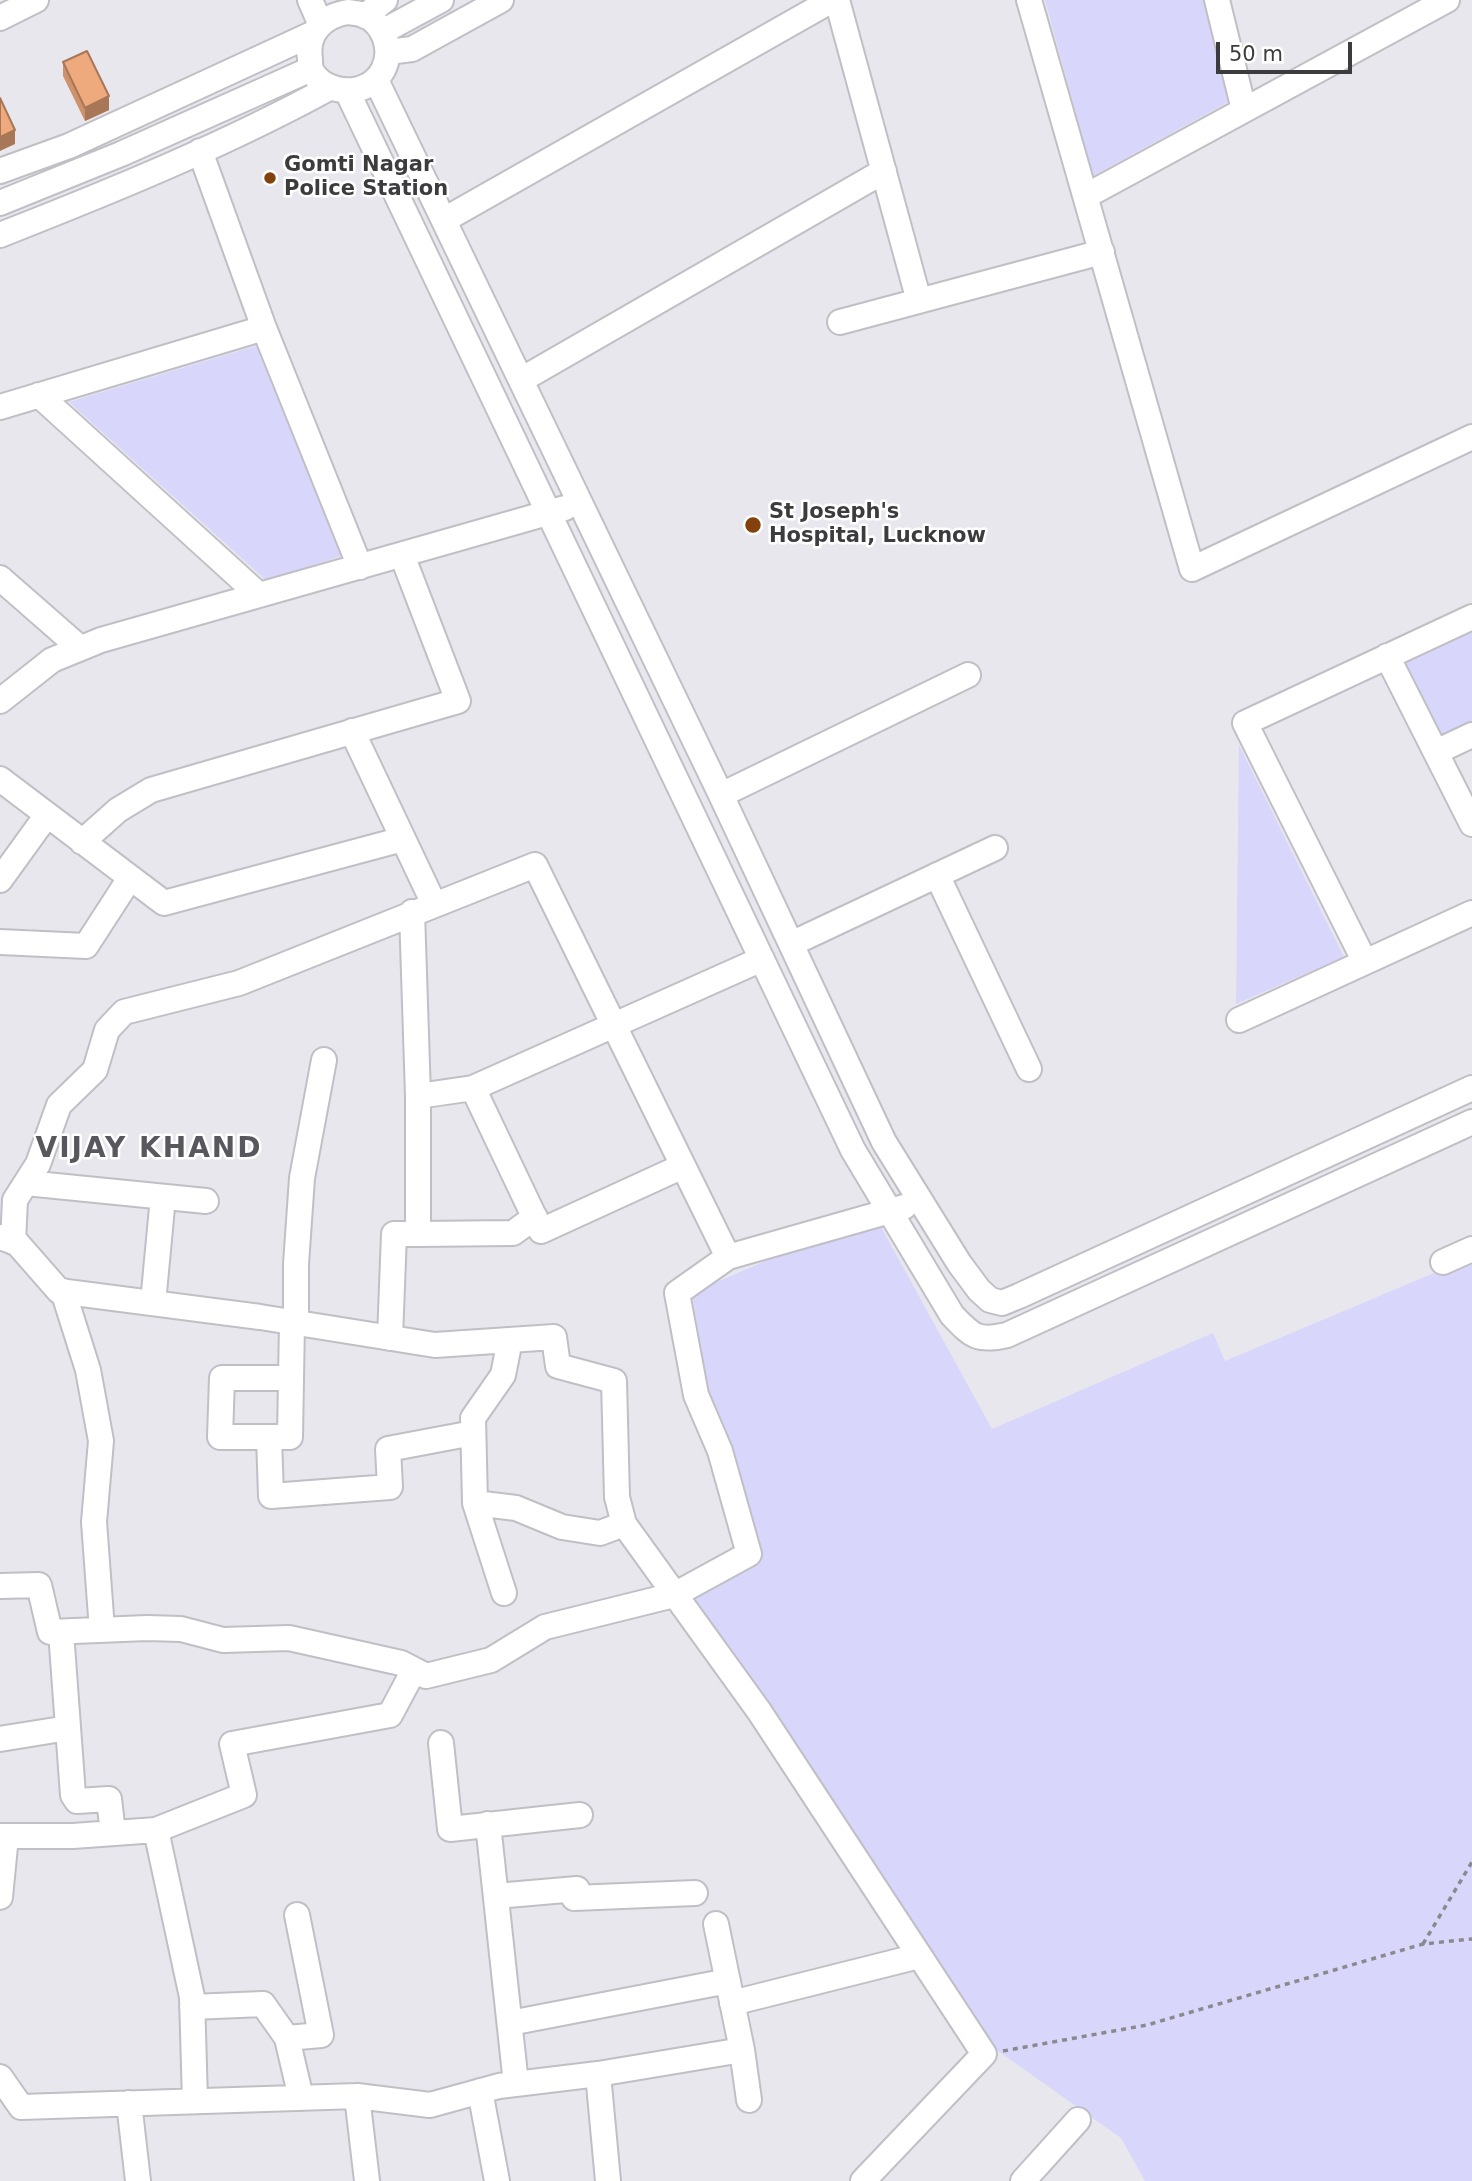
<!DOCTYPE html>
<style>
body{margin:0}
#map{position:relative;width:1472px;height:2181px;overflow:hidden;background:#e8e7ee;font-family:"DejaVu Sans",sans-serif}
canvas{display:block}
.scale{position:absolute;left:1216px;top:42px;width:136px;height:32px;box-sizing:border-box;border:4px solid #3c3c3e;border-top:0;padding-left:9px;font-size:21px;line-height:24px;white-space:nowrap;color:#3c3c3e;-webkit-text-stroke:5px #fff;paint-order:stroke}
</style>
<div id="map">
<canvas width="1472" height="2181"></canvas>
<div class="scale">50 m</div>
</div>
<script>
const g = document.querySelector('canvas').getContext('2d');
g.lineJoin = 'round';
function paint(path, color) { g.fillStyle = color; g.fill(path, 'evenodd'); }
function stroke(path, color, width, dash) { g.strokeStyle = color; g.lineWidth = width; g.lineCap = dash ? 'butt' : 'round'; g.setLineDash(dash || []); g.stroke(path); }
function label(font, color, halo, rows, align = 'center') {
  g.font = font + ' "DejaVu Sans",sans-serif'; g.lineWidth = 5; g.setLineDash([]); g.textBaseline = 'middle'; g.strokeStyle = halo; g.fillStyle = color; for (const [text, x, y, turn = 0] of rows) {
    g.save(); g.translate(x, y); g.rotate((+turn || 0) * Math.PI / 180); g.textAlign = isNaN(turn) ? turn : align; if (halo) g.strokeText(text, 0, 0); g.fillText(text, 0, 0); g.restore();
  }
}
paint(new Path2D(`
 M 1045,0 L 1205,0 L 1230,101 L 1093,176 Z
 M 256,346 L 341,556 L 267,581 L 69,402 Z
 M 1472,627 L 1472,725 L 1442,739 L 1401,659 Z
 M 1239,745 L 1344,957 L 1236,1004 Z
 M 881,1227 L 992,1429 L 1213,1333 L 1225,1361 L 1472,1257 L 1472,2181 L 1145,2181 L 1121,2138 L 991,2046 L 691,1598 L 759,1558 L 707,1390 L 692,1293 L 770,1259 Z`), '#d8d6fb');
const minor = new Path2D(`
 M 310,0 L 320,23
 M 837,0 L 919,301
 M 1029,0 L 1192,569 L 1472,437
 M 1217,0 L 1244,110
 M 348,12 C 353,13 359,13 364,15 C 385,24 393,51 383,70 C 369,97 326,97 311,70 C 310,68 310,62 310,59 C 306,33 323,16 348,12 Z
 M 365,16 L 385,0
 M 0,18 L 36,0
 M 382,32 L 441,0
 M 388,52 L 412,49 L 501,0
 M 376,80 L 721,795 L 884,1142 L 959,1263 L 979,1290 L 990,1300 L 1002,1303 L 1019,1296 L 1472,1088
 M 347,91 L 853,1150 L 952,1315 C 972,1336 977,1342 1007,1335 L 1472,1122
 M 200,151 L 264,328 L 360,567
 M 0,171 L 69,146 L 312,34
 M 1086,196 L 1447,0
 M 0,203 L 121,154 L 311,69
 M 444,220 L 832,0
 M 0,235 C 112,191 225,145 331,87
 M 840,322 L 1102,252
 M 521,380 L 884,171
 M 39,395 L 259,595
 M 0,407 L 264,328
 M 0,578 L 80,648
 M 1387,656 L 1472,824
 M 0,701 L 52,660 L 101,640 L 565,508
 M 352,731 L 434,904
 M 1436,752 L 1472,735
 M 0,779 L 164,903 L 403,839
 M 721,795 L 968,675
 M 82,842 L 118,810 L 151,790 L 458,701 L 402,555
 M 937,875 L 1029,1069
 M 0,880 L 47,815
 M 0,942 L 86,946 L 130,878
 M 791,944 L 995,848
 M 1365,962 L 1245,723 L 1472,617
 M 1239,1020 L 1472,913
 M 473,1088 L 541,1231 L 683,1166
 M 418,1096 L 473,1088 L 762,959
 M 26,1183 L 206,1201
 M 418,1234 L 513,1233 L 535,1217
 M 0,1237 L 17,1243 L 59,1291 L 260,1317 L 435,1345 L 554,1337 L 558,1366 L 614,1381 L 617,1497 L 624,1524 L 759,1711 L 984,2054 L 863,2181
 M 13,1242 L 15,1200 L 38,1164 L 59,1105 L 95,1070 L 107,1030 L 124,1012 L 239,983 L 535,865 L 728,1257
 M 1443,1262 L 1472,1249
 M 63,1291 L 88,1370 L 101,1441 L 94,1522 L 102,1630
 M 153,1303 L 163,1197
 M 296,1323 L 296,1264 L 302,1178 L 324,1060
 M 390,1338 L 394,1234 L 418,1234 L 418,1096 L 412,912
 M 291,1378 L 222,1378 L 220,1437 L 290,1437 L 292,1322
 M 269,1437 L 271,1496 L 390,1487 L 388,1449 L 473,1433
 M 475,1503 L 516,1508 L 562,1527 L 600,1533 L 624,1524
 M 0,1586 L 39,1585 L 50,1632 L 147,1628 L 181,1629 L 223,1640 L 289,1638 L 401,1663 L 426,1676 L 491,1660 L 545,1627 L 674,1595 L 749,1554 L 720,1451 L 696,1395 L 677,1293 L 728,1257 L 904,1207
 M 504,1593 L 475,1503 L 473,1418 L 503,1375 L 510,1340
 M 61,1632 L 73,1795 L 77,1801 L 109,1799 L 113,1833
 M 0,1739 L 68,1728
 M 441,1743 L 450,1829 L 580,1815
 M 488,1824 L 516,2084
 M 156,1830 L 192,1997 L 195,2101
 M 0,1836 L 73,1836 L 156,1830 L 244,1795 L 232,1744 L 390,1715 L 414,1670
 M 496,1896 L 577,1889 L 574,1898 L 695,1893
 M 0,1897 L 6,1836
 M 297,1915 L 321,2035 L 287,2038 L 301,2098
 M 716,1924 L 742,2050 L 749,2100
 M 732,2003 L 919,1956
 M 192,2007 L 263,2004 L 287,2038
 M 510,2023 L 728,1981
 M 598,2074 L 608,2181
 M 0,2077 L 21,2107 L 357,2096 L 430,2105 L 499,2086 L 598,2074 L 742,2050
 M 480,2091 L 497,2181
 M 357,2096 L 367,2181
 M 129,2103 L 138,2181
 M 1023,2181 L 1078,2120`);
stroke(minor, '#c0bfc6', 28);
stroke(new Path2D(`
 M 1423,1944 L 1472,1862
 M 1003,2051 L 1147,2025 L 1423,1944 L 1472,1939`), '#8a898d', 3.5, [5, 5]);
stroke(minor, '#fff', 24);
paint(new Path2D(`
 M 63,62 L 109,110 L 85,121 L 63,76 Z`), '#cd926c');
paint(new Path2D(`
 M 109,96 L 109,110 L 85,121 L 85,108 Z
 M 15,130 L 15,144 L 0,151 L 0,137 Z`), '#a77758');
const building = new Path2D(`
 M 87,51 L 109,96 L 85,108 L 63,62 Z
 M 0,98 L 15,130 L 0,137 Z`);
paint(building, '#eeaa7d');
stroke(building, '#a77758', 2);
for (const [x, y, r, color] of [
 [270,178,7,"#83420b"],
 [753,525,9,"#83420b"]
]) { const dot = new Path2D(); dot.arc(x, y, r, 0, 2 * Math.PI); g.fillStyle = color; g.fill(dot); stroke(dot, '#fff', 2.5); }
label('bold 21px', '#3c3c3e', '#fff', [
 ["Gomti Nagar",284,166],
 ["Police Station",284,190],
 ["St Joseph's",769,513],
 ["Hospital, Lucknow",769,537]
], 'left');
g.letterSpacing = '2px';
label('bold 28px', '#57575d', '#fff', [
 ["VIJAY KHAND",149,1150]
]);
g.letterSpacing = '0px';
</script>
